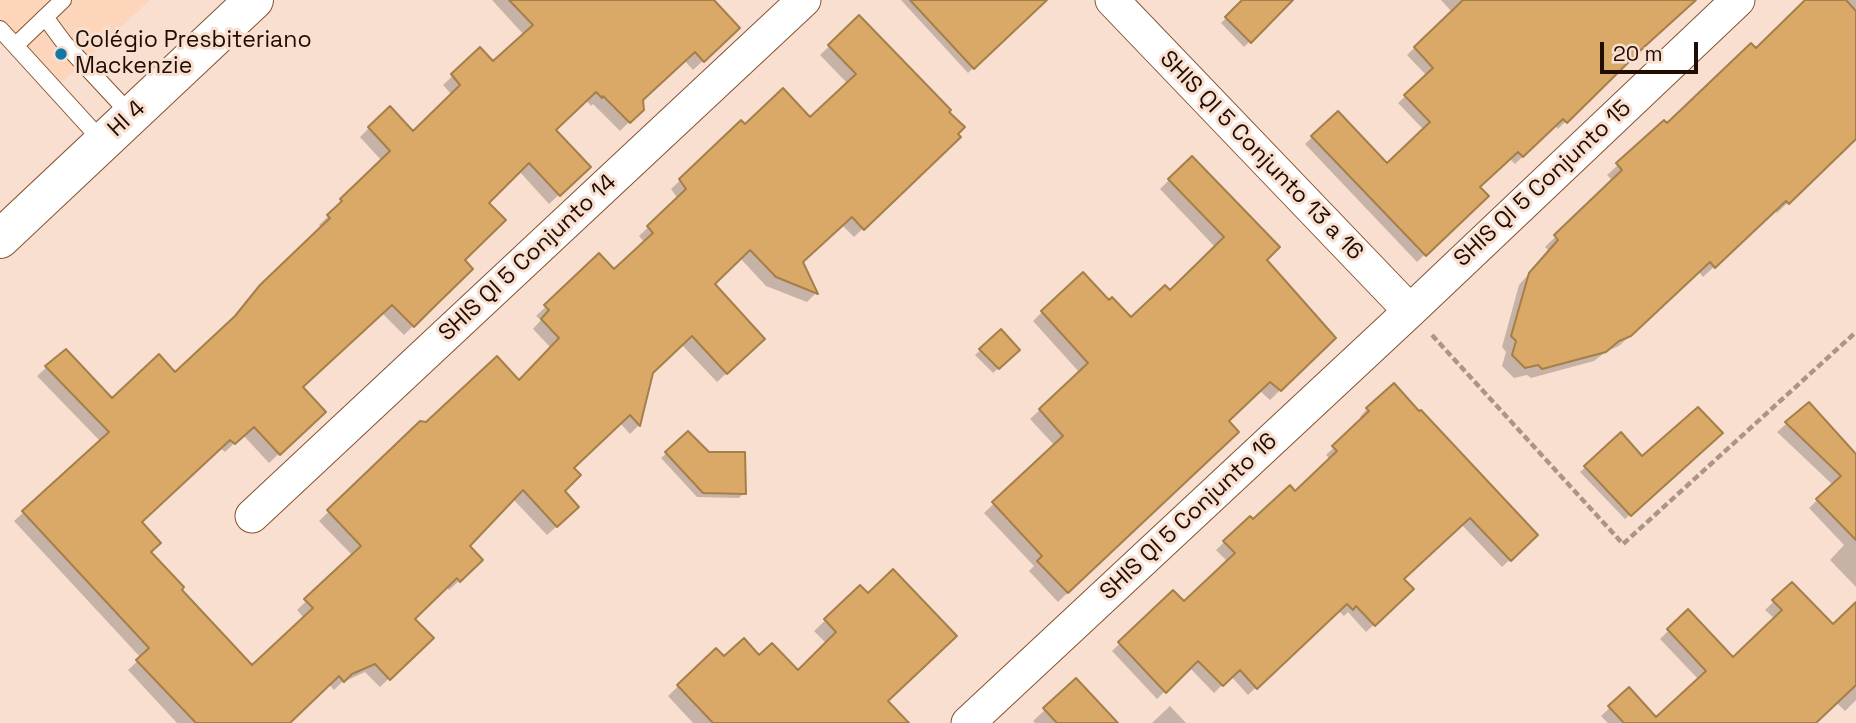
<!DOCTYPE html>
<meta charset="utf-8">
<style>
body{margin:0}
#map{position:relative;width:1856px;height:723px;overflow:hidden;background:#f8dfd0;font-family:"Space Grotesk",sans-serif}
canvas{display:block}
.scale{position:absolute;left:1600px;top:42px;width:98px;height:32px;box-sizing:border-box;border:4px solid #210c01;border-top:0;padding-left:9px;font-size:21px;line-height:24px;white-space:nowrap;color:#210c01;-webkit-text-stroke:5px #f8dfd0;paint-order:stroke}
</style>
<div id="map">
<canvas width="1856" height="723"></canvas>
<div class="scale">20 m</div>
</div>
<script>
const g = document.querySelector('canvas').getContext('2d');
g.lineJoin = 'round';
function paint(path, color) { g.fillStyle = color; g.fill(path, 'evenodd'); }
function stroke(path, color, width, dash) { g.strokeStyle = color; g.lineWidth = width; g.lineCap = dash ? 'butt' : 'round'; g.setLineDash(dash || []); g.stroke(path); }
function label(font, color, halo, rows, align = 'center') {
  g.font = font + ' "Space Grotesk",sans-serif'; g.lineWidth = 6; g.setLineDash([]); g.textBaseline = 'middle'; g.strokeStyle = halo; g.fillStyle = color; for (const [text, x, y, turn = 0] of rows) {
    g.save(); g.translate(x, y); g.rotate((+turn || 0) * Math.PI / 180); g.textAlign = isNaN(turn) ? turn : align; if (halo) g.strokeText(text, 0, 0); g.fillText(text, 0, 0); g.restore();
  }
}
paint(new Path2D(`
 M 0,0 L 150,0 L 59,85 L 0,22 Z`), '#fdd5bb');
paint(new Path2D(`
 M 492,0 L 711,0 L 728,38 L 693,70 L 684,60 L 642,100 L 642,109 L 620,131 L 593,104 L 591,106 L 586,100 L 554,131 L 579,176 L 549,204 L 519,171 L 487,203 L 462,260 L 470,269 L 404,335 L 382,313 L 301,388 L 314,421 L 269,463 L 243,435 L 225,452 L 220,448 L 140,523 L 149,552 L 179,590 L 252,667 L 304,618 L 297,610 L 353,556 L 319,521 L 421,423 L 427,424 L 519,382 L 551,348 L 533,329 L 541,320 L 536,316 L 599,256 L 614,272 L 645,243 L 639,236 L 678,199 L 671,189 L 741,122 L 745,126 L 810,120 L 848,84 L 820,55 L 859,18 L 947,112 L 958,137 L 854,237 L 842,225 L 802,262 L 816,293 L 807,302 L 766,286 L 740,258 L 713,284 L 754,348 L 717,382 L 681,344 L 651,373 L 639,425 L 630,434 L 620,423 L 572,468 L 563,491 L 568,516 L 547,535 L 513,499 L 468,546 L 472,569 L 449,590 L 446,586 L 413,619 L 422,647 L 380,687 L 365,672 L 341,683 L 334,690 L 329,684 L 288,723 L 177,723 L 128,670 L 141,658 L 14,521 L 101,442 L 37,376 L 47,367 L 112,401 L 175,374 L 228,325 L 322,228 L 319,225 L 334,211 L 333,209 L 382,161 L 360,137 L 369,128 L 389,109 L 413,133 L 452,95 L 443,85 L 480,50 L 493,64 L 524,35 Z
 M 901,0 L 1024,0 L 1034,10 L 968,73 Z
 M 1244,0 L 1286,0 L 1289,2 L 1244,47 L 1221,23 Z
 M 1441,0 L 1687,0 L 1558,129 L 1555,125 L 1515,164 L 1509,158 L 1478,187 L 1486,196 L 1417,262 L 1305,144 L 1338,113 L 1387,166 L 1424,130 L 1398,103 L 1427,76 L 1407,55 L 1452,12 Z
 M 1808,0 L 1856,0 L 1856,137 L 1777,213 L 1775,210 L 1703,277 L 1698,271 L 1619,346 L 1607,351 L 1594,361 L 1531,378 L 1527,375 L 1514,378 L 1502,366 L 1506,352 L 1502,347 L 1519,285 L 1549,251 L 1545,247 L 1613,181 L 1607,175 L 1618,165 L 1756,50 Z
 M 1192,158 L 1265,260 L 1334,338 L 1270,400 L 1259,390 L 1226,421 L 1236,432 L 1058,602 L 1029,571 L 1034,566 L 984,513 L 1055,446 L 1030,419 L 1080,373 L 1033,321 L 1042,312 L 1109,302 L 1131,320 L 1170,292 L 1216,248 L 1160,189 Z
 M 1000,332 L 1018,350 L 993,373 L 975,355 Z
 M 1809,404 L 1856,456 L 1856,587 L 1830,560 L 1844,545 L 1809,508 L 1833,485 L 1777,432 Z
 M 1367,409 L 1536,535 L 1502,567 L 1461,524 L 1402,579 L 1412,589 L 1366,632 L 1348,612 L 1344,616 L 1338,610 L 1248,695 L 1231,676 L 1214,693 L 1189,667 L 1157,699 L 1112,651 L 1173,592 L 1184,603 L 1228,562 L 1216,550 L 1250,518 L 1253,521 L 1295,493 L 1331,460 L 1326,455 L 1363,420 L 1360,417 Z
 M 688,433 L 744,493 L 739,498 L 697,497 L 661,458 Z
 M 1621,435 L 1642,458 L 1716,438 L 1625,519 L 1580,472 Z
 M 1792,584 L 1833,626 L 1856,605 L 1856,700 L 1845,711 L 1836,702 L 1814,723 L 1608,723 L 1601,716 L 1629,690 L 1656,720 L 1699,680 L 1660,639 L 1688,611 L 1733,659 L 1775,619 L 1765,610 Z
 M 860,588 L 886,702 L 886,723 L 693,723 L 668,696 L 716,650 L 724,659 L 759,658 L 798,672 L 827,644 L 814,631 Z
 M 1076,681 L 1116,723 L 1035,723 L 1033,721 Z
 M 1170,706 L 1186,723 L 1152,723 Z`), '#0003');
const building = new Path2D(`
 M 509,0 L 714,0 L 740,28 L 704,62 L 695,52 L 643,100 L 644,110 L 630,123 L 603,96 L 602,98 L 596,92 L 556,130 L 591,167 L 560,196 L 529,163 L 489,203 L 506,220 L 465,260 L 473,269 L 432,309 L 414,327 L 392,305 L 303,387 L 326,412 L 280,455 L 254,427 L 235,444 L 230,440 L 142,522 L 161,543 L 151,552 L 184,587 L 182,590 L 252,665 L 313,608 L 304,599 L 361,546 L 327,510 L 420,421 L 426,422 L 497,356 L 519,380 L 559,338 L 541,319 L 549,310 L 544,305 L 599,253 L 614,269 L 653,233 L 647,226 L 686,189 L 679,179 L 741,120 L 745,124 L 783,88 L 810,117 L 856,74 L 828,45 L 859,15 L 951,110 L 949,112 L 965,127 L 958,134 L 961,137 L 864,230 L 852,217 L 803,262 L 818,294 L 776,277 L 750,250 L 715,284 L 765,339 L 727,374 L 692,336 L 653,373 L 640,426 L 630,415 L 574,468 L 581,475 L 565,491 L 579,507 L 557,527 L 523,490 L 470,546 L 483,560 L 460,582 L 457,578 L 415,619 L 434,638 L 390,680 L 375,664 L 352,674 L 344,682 L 339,676 L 290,723 L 196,723 L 136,660 L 149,648 L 22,511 L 109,432 L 45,366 L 66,349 L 112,398 L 159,354 L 175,372 L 235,316 L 260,285 L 330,218 L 327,215 L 342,201 L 340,199 L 390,151 L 368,127 L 390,106 L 413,131 L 460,85 L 451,74 L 480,47 L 493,61 L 533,25 Z
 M 910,0 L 1047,0 L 974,69 Z
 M 1242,0 L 1293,0 L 1251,43 L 1225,17 Z
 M 1463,0 L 1696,0 L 1643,48 L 1567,123 L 1563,119 L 1523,157 L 1518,152 L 1480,187 L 1489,196 L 1426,256 L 1311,136 L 1338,111 L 1387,163 L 1430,122 L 1404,95 L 1433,68 L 1414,47 Z
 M 1805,0 L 1846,0 L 1856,11 L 1856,139 L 1789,204 L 1786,201 L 1715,268 L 1710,262 L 1631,336 L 1619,341 L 1606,352 L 1542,369 L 1538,365 L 1525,368 L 1512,355 L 1516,341 L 1511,336 L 1529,273 L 1558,240 L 1554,235 L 1622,170 L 1616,163 L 1664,120 L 1667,123 L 1751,43 L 1756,48 Z
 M 1192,156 L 1280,247 L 1267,260 L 1336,338 L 1281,391 L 1270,382 L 1229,421 L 1239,432 L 1068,593 L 1037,561 L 1042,556 L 992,502 L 1063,436 L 1039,409 L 1088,363 L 1041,311 L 1083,272 L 1109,300 L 1112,297 L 1131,317 L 1165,285 L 1170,290 L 1224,237 L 1168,179 Z
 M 1001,329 L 1020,350 L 999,369 L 979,349 Z
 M 1394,383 L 1419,411 L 1421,410 L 1538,535 L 1511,561 L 1470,518 L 1404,579 L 1414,589 L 1375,626 L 1356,606 L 1353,610 L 1347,604 L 1257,689 L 1240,670 L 1223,686 L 1198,661 L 1166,693 L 1118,642 L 1173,590 L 1184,601 L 1235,553 L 1223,541 L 1250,516 L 1253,519 L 1290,485 L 1295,491 L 1337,451 L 1332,446 L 1369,411 L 1366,408 Z
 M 1809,402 L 1856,454 L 1856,540 L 1816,499 L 1841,476 L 1785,422 Z
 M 1698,407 L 1723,433 L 1631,516 L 1584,466 L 1621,432 L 1642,456 Z
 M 688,431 L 709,452 L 745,452 L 746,494 L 703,493 L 665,452 Z
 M 893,569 L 957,636 L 888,701 L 909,723 L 713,723 L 677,685 L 716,648 L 724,656 L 744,638 L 759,655 L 772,643 L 798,670 L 836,632 L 824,619 L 860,585 L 868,593 Z
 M 1792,582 L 1833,624 L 1856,602 L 1856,685 L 1816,723 L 1624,723 L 1608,706 L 1629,687 L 1656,717 L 1706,671 L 1667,629 L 1688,609 L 1733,657 L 1782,610 L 1772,600 Z
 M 1076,678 L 1118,723 L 1057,723 L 1043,708 Z`);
paint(building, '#daa967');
stroke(building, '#a57f4a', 2);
const service = new Path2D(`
 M 45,17 L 65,44 L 131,115
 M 0,29 L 103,142
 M 16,45 L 63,0`);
const minor = new Path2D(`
 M 1112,0 L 1410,311
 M 252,516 L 804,0
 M 968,723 L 1410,311 L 1738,0`);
const tertiary = new Path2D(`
 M 0,239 L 254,0`);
stroke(service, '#865330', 18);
stroke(minor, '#865330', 35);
stroke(tertiary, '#865330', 40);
stroke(new Path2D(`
 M 1432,335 L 1623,544 L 1856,332`), '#ac9486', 4.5, [7, 3.5]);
stroke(service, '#fff', 16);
stroke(minor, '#fff', 33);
stroke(tertiary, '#fff', 38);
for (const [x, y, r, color] of [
 [61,54,7,"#1278a4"]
]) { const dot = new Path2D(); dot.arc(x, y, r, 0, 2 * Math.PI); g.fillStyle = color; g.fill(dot); stroke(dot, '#f8dfd0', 2.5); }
label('23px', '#210c01', '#f8dfd0', [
 ["Colégio Presbiteriano",75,41],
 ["Mackenzie",75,67]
], 'left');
label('23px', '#210c01', '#f8dfd0', [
 ["HI 4",127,119,-43],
 ["SHIS QI 5 Conjunto 13 a 16",1261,156,46],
 ["SHIS QI 5 Conjunto 15",1543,184,-43],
 ["SHIS QI 5 Conjunto 14",528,258,-43],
 ["SHIS QI 5 Conjunto 16",1189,517,-43]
]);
</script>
